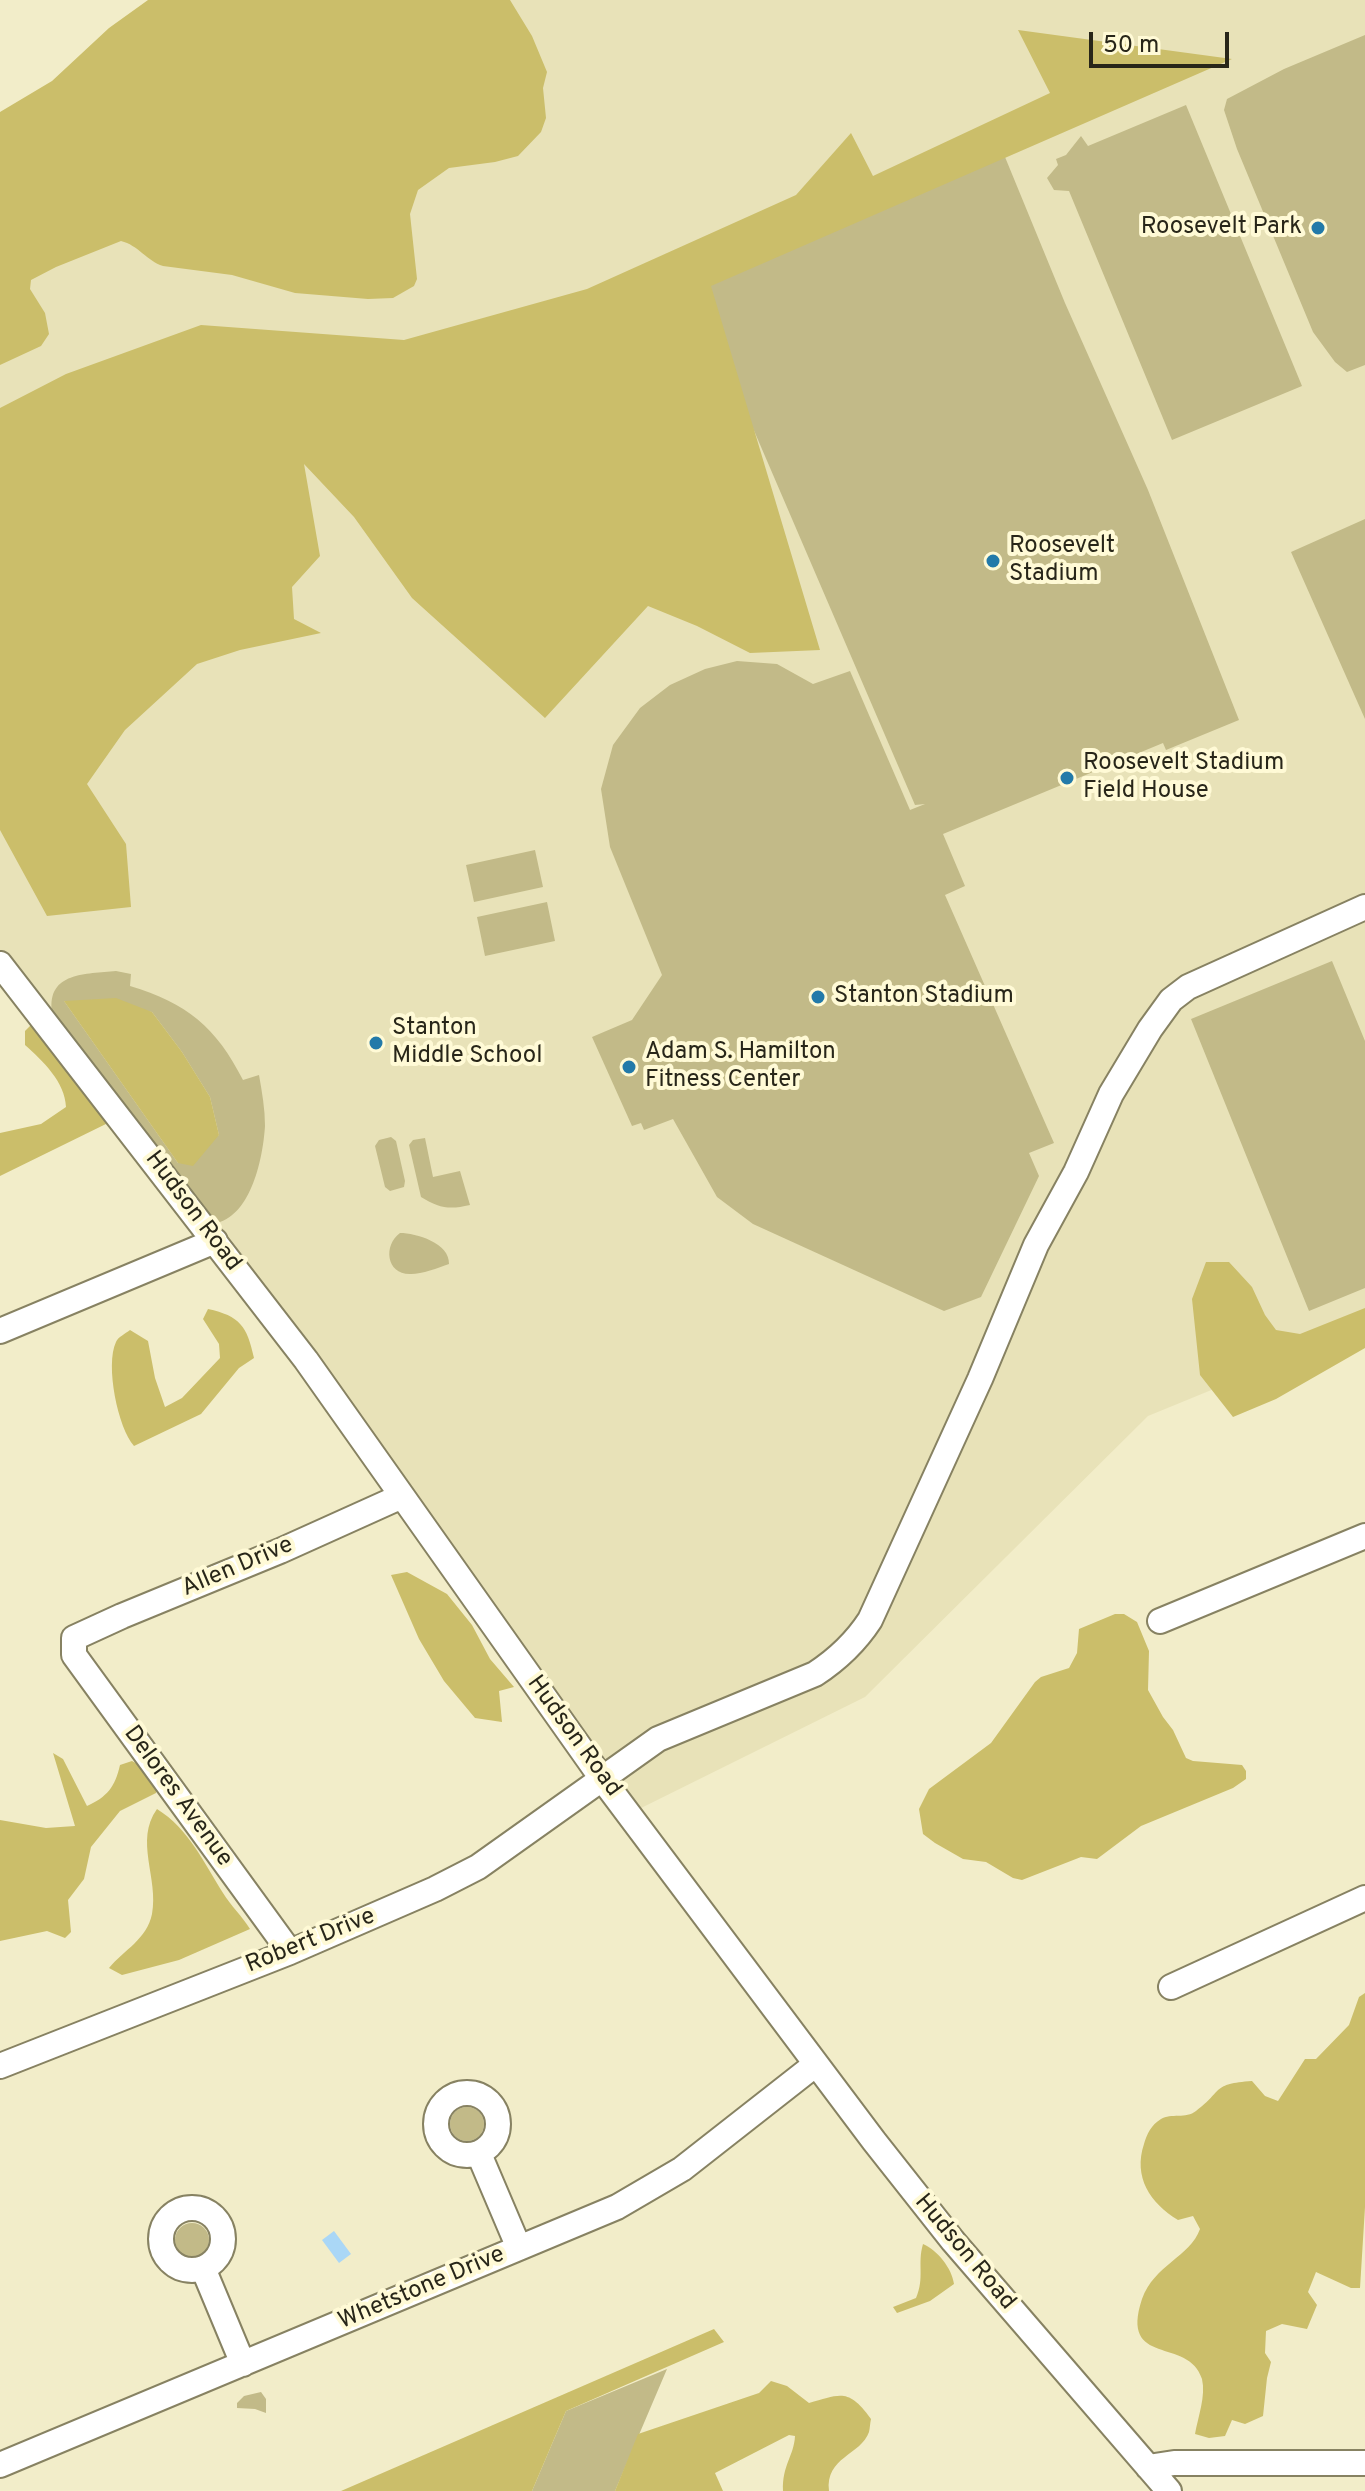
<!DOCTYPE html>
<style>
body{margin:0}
#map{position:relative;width:1365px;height:2491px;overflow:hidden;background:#f2edc9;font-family:Overpass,sans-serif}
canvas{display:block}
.scale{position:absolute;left:1089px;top:32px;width:140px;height:36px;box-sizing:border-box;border:4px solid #282619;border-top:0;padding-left:10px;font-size:24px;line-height:28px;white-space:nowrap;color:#282619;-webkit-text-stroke:6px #fffad6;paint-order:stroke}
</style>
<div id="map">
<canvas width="1365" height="2491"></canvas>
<div class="scale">50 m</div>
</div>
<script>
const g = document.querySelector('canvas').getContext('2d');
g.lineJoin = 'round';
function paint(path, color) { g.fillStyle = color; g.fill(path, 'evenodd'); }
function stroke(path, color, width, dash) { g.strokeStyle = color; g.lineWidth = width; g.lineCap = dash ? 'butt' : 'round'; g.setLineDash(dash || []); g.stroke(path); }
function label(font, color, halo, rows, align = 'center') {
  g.font = font + ' Overpass,sans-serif'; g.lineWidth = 8; g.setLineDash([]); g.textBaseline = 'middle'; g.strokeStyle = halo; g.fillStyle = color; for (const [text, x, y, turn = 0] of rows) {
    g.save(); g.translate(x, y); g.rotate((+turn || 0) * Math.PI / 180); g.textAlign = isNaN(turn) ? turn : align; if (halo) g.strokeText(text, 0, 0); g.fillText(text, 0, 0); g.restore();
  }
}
paint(new Path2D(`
 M 259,0 L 1365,0 L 1365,1327 L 1148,1416 L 865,1697 L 629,1814 L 0,964 L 0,119 Z`), '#e8e2b8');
paint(new Path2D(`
 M 1365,35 L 1365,365 L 1347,372 L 1335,362 L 1313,332 L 1237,149 L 1224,110 L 1227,99 L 1284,69 Z
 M 1186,105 L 1302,386 L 1172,440 L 1069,191 L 1054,190 L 1047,178 L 1058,165 L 1056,159 L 1066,155 L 1081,136 L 1088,146 Z
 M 1005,157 L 1065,303 L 1148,490 L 1239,720 L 1166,750 L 1163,743 L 943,834 L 965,886 L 945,895 L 1054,1143 L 1029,1153 L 1039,1176 L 981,1297 L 944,1311 L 753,1224 L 717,1197 L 673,1119 L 644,1130 L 641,1123 L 632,1126 L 592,1037 L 632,1020 L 662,975 L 610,847 L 601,789 L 613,745 L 640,708 L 670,685 L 705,669 L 737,661 L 777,664 L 813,684 L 850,671 L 910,810 L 925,804 L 915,805 L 691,284 Z
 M 1365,519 L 1365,719 L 1291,552 Z
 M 535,850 L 543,887 L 474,902 L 466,865 Z
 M 547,902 L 555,941 L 485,956 L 477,917 Z
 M 1332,961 L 1365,1041 L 1365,1288 L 1309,1311 L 1191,1019 Z
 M 116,971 L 131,974 L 130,986 C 187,1003 216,1027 243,1080 L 259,1075 C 262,1092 265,1109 265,1126 C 263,1157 252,1214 217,1223 L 52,1012 C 47,972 86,974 116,971 ZM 64,1001 L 152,1012 L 182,1052 L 210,1097 L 219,1135 L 178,1163 Z
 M 391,1137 L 396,1141 L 405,1181 L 404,1187 L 390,1191 L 385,1187 L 375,1146 L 379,1140 Z
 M 425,1138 L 433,1177 L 460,1171 L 470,1205 C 449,1210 439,1208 421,1197 L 409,1145 L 413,1140 Z
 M 400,1233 C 416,1233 450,1243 449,1264 C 438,1268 422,1274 411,1274 C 386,1275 383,1245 400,1233 Z
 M450 2124a17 17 0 1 1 34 0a17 17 0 1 1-34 0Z
 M175 2240a17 17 0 1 1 34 0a17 17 0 1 1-34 0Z
 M 667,2369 L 615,2491 L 532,2491 L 566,2411 Z
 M 261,2392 L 266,2399 L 266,2413 L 255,2409 L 237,2408 L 237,2403 L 244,2396 Z`), '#c2ba88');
paint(new Path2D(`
 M 148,0 L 510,0 L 532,36 L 547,72 L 543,88 L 546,118 L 541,132 L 518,156 L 495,162 L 449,168 L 418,190 L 410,214 L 417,279 L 414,286 L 393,298 L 368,299 L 295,293 L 232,275 L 163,266 C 147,261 138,245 121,241 L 56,267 L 31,280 L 30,289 L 45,313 L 49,334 L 41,346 L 0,365 L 0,112 L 52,81 L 109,28 Z
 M 1018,30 L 1232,59 L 711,286 L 820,650 L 750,653 L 697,626 L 648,606 L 545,718 L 412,598 L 354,517 L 304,464 L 320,556 L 292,587 L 294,619 L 321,633 L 240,650 L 197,664 L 125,730 L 87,784 L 126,844 L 131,907 L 47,916 L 0,830 L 0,408 L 66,374 L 201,325 L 404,340 L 587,289 L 796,195 L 851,133 L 873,176 L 1050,93 Z
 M 116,998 L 152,1012 L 182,1052 L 210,1097 L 219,1135 L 193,1166 L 178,1163 L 64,1001 Z
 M 33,1023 L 110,1122 L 0,1176 L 0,1133 L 41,1124 L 66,1107 C 65,1082 43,1061 25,1045 L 25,1031 Z
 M 1206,1262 L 1229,1262 L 1252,1287 L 1265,1315 L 1276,1330 L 1300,1334 L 1365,1308 L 1365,1348 L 1276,1399 L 1233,1417 L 1200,1375 L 1192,1299 Z
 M 208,1309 C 240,1316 247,1326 254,1358 L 239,1368 L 201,1414 L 134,1446 C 118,1428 105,1365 116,1342 C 118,1337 125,1334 130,1330 L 148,1341 L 155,1378 L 165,1407 L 182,1398 L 220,1358 L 219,1344 L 203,1319 Z
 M 407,1572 L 447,1594 L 472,1625 L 490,1659 L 514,1687 L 499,1691 L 502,1722 L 475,1718 L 444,1681 L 419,1639 L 391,1575 Z
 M 1115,1614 L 1124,1614 L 1137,1622 L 1149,1651 L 1148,1690 L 1163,1717 L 1173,1730 L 1186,1758 L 1193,1761 L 1242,1765 L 1246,1771 L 1246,1779 L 1233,1788 L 1141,1826 L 1097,1859 L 1081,1857 L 1022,1880 L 1013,1878 L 986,1862 L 963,1859 L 935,1843 L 923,1834 L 919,1809 L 929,1789 L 991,1743 L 1035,1682 L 1041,1677 L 1069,1668 L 1077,1653 L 1079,1629 Z
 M 53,1753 L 63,1759 L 87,1806 C 107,1797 115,1787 120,1765 L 132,1761 L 141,1766 L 157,1786 L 156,1793 L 120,1811 L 91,1847 L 84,1879 L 68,1900 L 71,1932 L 65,1938 L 47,1931 L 0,1941 L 0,1820 L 46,1828 L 75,1826 Z
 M 157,1809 C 189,1829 204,1863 223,1893 C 231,1906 242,1916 250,1929 L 179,1960 L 122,1975 L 109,1968 C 124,1950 147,1939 152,1914 C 159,1878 134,1841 157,1809 Z
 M 1365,1993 L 1365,2207 L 1360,2288 L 1351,2288 L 1316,2272 L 1308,2292 L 1317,2305 L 1307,2329 L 1282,2324 L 1266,2331 L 1265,2353 L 1271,2362 L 1267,2378 L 1263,2416 L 1245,2424 L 1232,2420 L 1225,2436 L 1209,2438 L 1195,2434 C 1198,2417 1206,2396 1202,2379 C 1189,2336 1119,2368 1142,2299 C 1154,2265 1190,2257 1200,2229 L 1193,2216 L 1178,2220 C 1150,2203 1133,2177 1144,2144 C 1147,2134 1151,2125 1161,2119 C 1171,2113 1186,2119 1196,2111 C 1224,2090 1211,2084 1252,2081 L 1265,2096 L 1278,2101 L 1305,2059 L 1316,2059 L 1349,2025 L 1359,1997 Z
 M 923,2244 C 937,2250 952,2268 954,2284 L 930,2301 L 897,2313 L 893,2307 L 916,2298 C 925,2277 917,2264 923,2244 Z
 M 714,2329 L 724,2342 L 566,2411 L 532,2491 L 341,2491 Z
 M 771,2381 L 787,2386 L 809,2403 C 840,2395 848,2387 871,2419 C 870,2423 870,2428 869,2432 C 861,2455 825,2457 829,2491 L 783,2491 C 782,2465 794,2456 795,2436 L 789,2435 L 715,2473 L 723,2491 L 615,2491 L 638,2434 L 759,2393 Z`), '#cbbe6a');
paint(new Path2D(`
 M 334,2231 L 351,2254 L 339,2263 L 322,2240 Z`), '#aad7f6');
const minor = new Path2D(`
 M 0,964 L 306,1360 L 603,1780 L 874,2141 L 953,2241 L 1169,2491
 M 0,1331 L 215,1241
 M 1160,1621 L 1365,1536
 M 290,1952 L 74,1655 L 74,1638 L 122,1616 L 280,1551 L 402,1496
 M 1171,1987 L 1365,1898
 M 0,2066 L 290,1952 L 435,1889 L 478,1867 L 658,1739 L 815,1674 C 838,1659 855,1643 870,1620 L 980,1379 L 1036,1245 L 1076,1172 L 1111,1094 L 1150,1029 L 1171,1000 L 1188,987 L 1365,907
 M436 2124a31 31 0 1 1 62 0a31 31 0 1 1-62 0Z
 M 479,2154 L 519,2248
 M161 2239a31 31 0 1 1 62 0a31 31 0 1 1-62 0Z
 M 203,2268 L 243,2364
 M 0,2465 L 617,2207 L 682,2169 L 816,2064
 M 1148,2467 L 1174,2463 L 1365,2463`);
stroke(minor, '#878262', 28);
stroke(minor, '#fff', 24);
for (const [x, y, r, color] of [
 [1318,228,8,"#237aa9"],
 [993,561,8,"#237aa9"],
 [1067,778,8,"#237aa9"],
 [818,997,8,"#237aa9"],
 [376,1043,8,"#237aa9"],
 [629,1067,8,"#237aa9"]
]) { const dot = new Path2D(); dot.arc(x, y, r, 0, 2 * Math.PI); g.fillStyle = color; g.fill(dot); stroke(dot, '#fffad6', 3); }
label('24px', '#282619', '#fffad6', [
 ["Roosevelt Park",1302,228,"right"],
 ["Roosevelt",1009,547],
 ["Stadium",1009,575],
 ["Roosevelt Stadium",1083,764],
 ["Field House",1083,792],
 ["Stanton Stadium",834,997],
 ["Stanton",392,1029],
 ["Middle School",392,1057],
 ["Adam S. Hamilton",645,1053],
 ["Fitness Center",645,1081]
], 'left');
label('24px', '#282619', '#fffad6', [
 ["Hudson Road",192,1212,53],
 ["Allen Drive",238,1568,-23],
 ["Hudson Road",573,1737,54],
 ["Delores Avenue",177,1797,54],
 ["Robert Drive",311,1942,-22],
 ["Hudson Road",964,2253,50],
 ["Whetstone Drive",422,2289,-23]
]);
</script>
